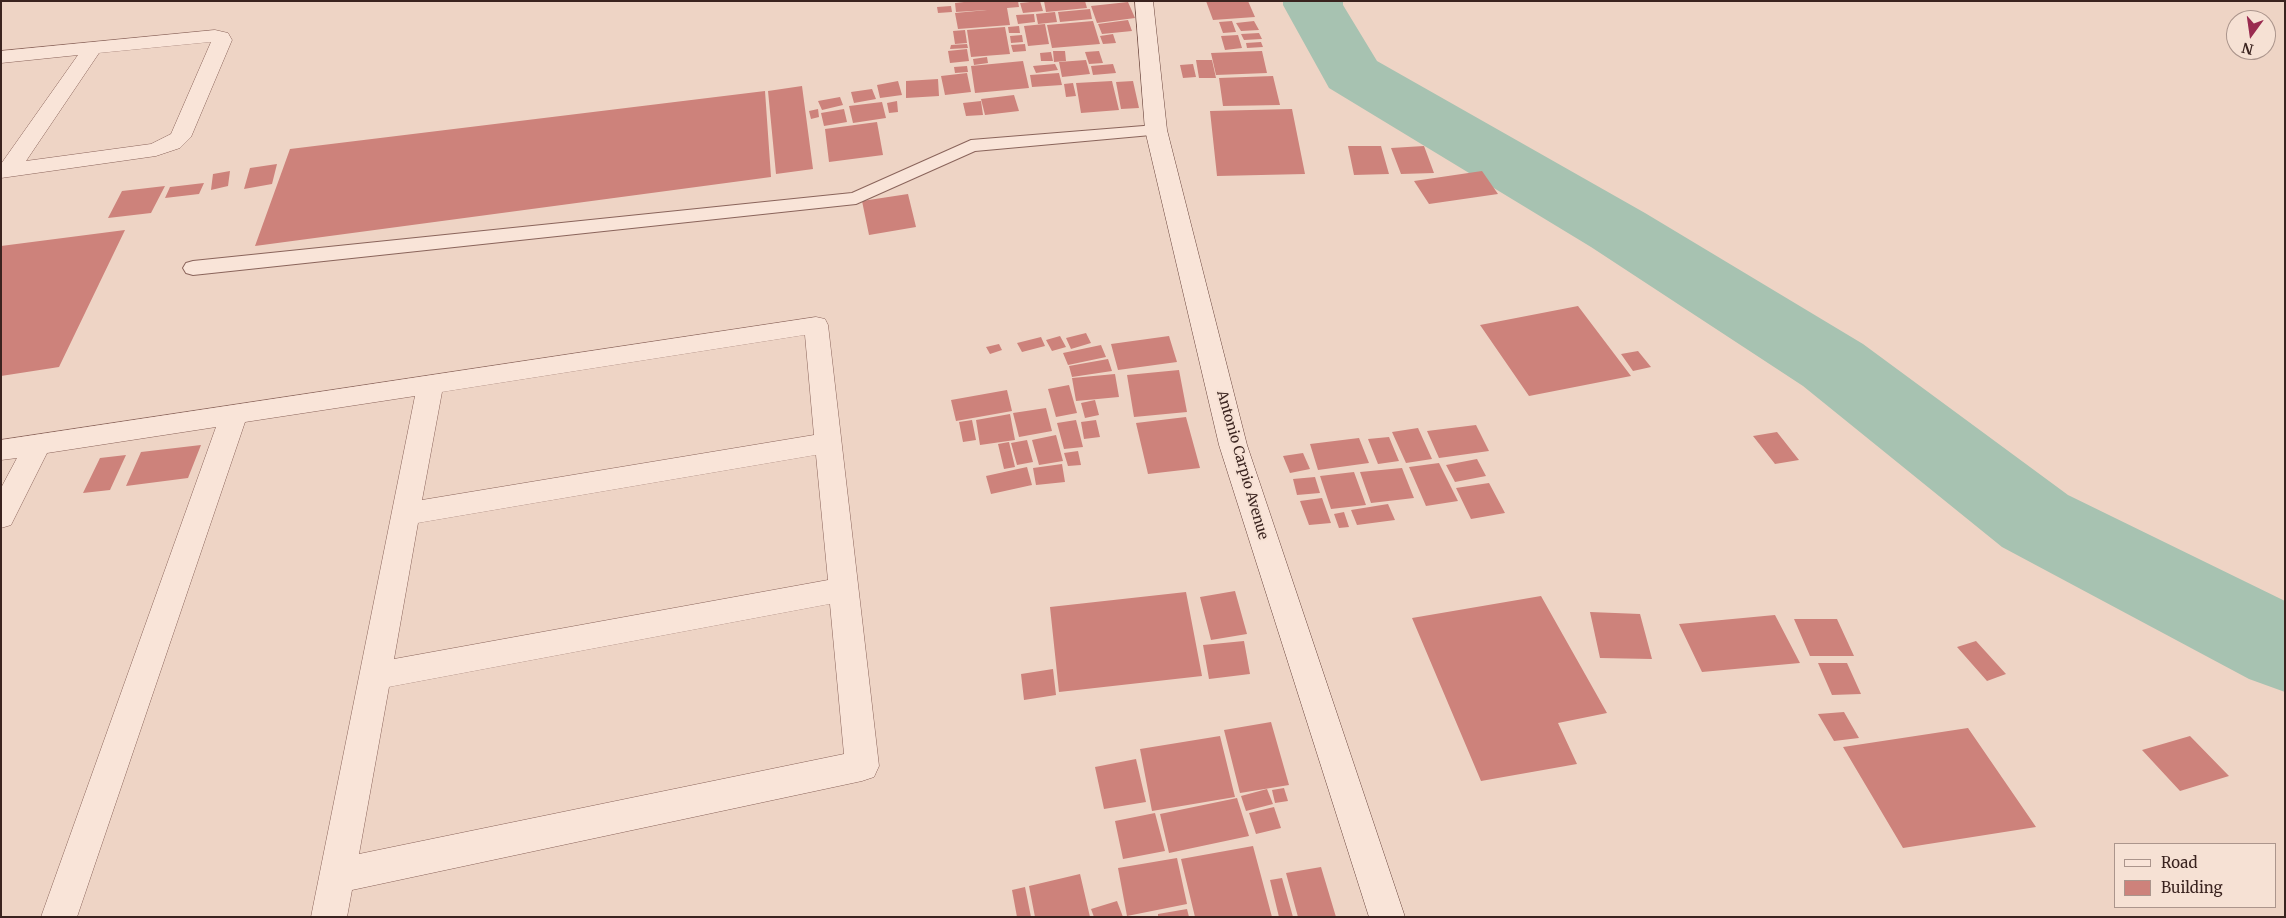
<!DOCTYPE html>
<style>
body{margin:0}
#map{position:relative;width:2286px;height:918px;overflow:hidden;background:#eed4c5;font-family:Merriweather,serif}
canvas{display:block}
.frame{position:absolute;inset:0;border:2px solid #3a231f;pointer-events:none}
.legend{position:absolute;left:2114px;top:843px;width:162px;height:65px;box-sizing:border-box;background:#f6e1d4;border:1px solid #ab958c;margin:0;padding:6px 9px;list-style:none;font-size:15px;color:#3a231f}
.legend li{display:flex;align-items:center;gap:10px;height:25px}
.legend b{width:25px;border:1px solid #ab958c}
.north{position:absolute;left:2226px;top:10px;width:50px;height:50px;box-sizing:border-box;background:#f6e1d4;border:1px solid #ab958c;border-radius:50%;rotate:194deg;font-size:14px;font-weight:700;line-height:20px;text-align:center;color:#3a231f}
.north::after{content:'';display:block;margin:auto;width:18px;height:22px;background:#992a4f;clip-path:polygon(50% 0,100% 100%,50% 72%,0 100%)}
</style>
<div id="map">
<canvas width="2286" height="918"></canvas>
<div class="frame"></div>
<ul class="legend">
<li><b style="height:6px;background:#f9e4d8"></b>Road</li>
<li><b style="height:14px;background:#cd827b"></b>Building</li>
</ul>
<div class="north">N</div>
</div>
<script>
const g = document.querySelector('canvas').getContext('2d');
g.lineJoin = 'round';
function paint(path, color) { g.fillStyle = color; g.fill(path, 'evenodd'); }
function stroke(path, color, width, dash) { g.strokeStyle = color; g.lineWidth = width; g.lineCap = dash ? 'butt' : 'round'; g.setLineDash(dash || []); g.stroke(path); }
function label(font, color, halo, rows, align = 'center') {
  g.font = font + ' Merriweather,serif'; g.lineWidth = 4; g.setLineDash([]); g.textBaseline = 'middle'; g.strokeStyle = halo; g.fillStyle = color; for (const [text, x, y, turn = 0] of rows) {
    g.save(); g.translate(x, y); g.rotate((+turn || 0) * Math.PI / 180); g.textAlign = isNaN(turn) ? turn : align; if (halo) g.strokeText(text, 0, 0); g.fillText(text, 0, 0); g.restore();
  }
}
paint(new Path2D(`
 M 1283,1 L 1343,1 L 1343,5 L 1377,61 L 1645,213 L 1863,344 L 2068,495 L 2285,601 L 2285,692 L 2249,679 L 2002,547 L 1803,386 L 1591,247 L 1329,88 L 1283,5 Z`), '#a7c2b1');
paint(new Path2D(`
 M 973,1 L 1018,1 L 1019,7 L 1007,8 L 1010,25 L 958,29 L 955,13 L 987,10 L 956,12 L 955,3 Z
 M 1040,1 L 1043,11 L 1023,13 L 1020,3 Z
 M 1044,1 L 1085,1 L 1087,8 L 1046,12 Z
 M 1206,1 L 1248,1 L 1255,17 L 1213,20 Z
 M 1128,2 L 1135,18 L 1097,23 L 1091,6 Z
 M 951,6 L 952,12 L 938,13 L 937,7 Z
 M 1090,9 L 1092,19 L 1060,22 L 1058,12 Z
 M 1055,12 L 1057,22 L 1038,24 L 1036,14 Z
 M 1034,14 L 1035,22 L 1018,24 L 1016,15 Z
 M 1128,20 L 1132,31 L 1102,34 L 1098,24 Z
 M 1093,21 L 1100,44 L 1052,48 L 1047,25 Z
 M 1232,21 L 1236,32 L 1223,33 L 1219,22 Z
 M 1254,21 L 1259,30 L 1241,31 L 1236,23 Z
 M 1045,24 L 1049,44 L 1028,46 L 1024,26 Z
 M 1019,26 L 1020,33 L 1009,33 L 1008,27 Z
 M 1005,27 L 1010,54 L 971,57 L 967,30 Z
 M 965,30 L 967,43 L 955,44 L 953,31 Z
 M 1259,33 L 1262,39 L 1244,40 L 1241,34 Z
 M 1113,34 L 1116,43 L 1103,44 L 1100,36 Z
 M 1022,35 L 1023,42 L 1011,43 L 1010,36 Z
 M 1238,35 L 1242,48 L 1225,50 L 1221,36 Z
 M 1261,42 L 1263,47 L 1247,48 L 1246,43 Z
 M 967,44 L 968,48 L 950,49 L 951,45 Z
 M 1025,44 L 1026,51 L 1013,52 L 1011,45 Z
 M 967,49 L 969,61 L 950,63 L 948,51 Z
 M 1053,51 L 1065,51 L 1066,61 L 1054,62 Z
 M 1099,51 L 1103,63 L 1089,64 L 1085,52 Z
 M 1262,51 L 1267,73 L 1216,75 L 1211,53 Z
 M 1051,52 L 1053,61 L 1041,61 L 1040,53 Z
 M 987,57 L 988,63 L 974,65 L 973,59 Z
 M 1086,60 L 1090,74 L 1062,77 L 1059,62 Z
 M 1196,60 L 1212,60 L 1216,78 L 1199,78 Z
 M 1023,61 L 1029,88 L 975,93 L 971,66 Z
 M 1055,64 L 1058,70 L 1036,73 L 1033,66 Z
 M 1113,64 L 1116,73 L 1093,75 L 1091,66 Z
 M 1193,64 L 1196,77 L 1183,78 L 1180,65 Z
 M 967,66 L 968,72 L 955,73 L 954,67 Z
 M 967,73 L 971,92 L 945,95 L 941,76 Z
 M 1059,73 L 1062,85 L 1032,87 L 1030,75 Z
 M 1273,76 L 1280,105 L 1223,106 L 1219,78 Z
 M 938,79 L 939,96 L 906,98 L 906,81 Z
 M 898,81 L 902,95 L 880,98 L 877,85 Z
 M 1112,81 L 1119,110 L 1081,113 L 1076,83 Z
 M 1133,81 L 1139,108 L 1121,109 L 1116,82 Z
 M 1073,83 L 1076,96 L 1066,97 L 1064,84 Z
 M 802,86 L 813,169 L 776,174 L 768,91 Z
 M 872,89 L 876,99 L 854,103 L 851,92 Z
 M 765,91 L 771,177 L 255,246 L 290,149 Z
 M 1014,95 L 1019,111 L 985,115 L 981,99 Z
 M 840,97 L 843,105 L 822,110 L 818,101 Z
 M 897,101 L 898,112 L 889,113 L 887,103 Z
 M 981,101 L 983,115 L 966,116 L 963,103 Z
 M 882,102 L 886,118 L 853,123 L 849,106 Z
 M 818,109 L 819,117 L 811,119 L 809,111 Z
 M 844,109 L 847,122 L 824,126 L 821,113 Z
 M 1292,109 L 1305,174 L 1217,176 L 1210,111 Z
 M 877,122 L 883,155 L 829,162 L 825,129 Z
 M 1348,146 L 1381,146 L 1389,174 L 1354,175 Z
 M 1424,146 L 1434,173 L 1401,174 L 1391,148 Z
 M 277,164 L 272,184 L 244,189 L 250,168 Z
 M 230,171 L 228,186 L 211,190 L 213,174 Z
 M 1482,171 L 1498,194 L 1429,204 L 1414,181 Z
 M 204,183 L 199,194 L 165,198 L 170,187 Z
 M 165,186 L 151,213 L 108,218 L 122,191 Z
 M 908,194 L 916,227 L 869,235 L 862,201 Z
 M 125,230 L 59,367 L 1,376 L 1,246 Z
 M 1578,306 L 1631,376 L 1529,396 L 1480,325 Z
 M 1086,333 L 1091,343 L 1071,349 L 1066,338 Z
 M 1060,336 L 1066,347 L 1052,351 L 1046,340 Z
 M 1169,336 L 1177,362 L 1118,370 L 1111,344 Z
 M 1041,337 L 1045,346 L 1022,352 L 1017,343 Z
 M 999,344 L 1002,350 L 990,354 L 986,347 Z
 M 1101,345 L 1106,357 L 1068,365 L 1063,353 Z
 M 1638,351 L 1651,367 L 1633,371 L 1621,354 Z
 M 1108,359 L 1112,371 L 1072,377 L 1069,366 Z
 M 1179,370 L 1187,412 L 1134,417 L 1127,375 Z
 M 1115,374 L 1119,397 L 1076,401 L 1072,378 Z
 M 1069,385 L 1077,413 L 1056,417 L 1048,389 Z
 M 1007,390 L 1012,411 L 956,421 L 951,400 Z
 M 1095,400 L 1099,415 L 1085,418 L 1081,403 Z
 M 1046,408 L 1052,431 L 1019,437 L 1013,413 Z
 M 1010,414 L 1015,440 L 980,445 L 976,420 Z
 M 1186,417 L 1200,468 L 1148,474 L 1136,423 Z
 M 972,420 L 976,440 L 963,442 L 959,422 Z
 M 1076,420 L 1083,447 L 1064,449 L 1057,423 Z
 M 1096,420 L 1100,437 L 1084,439 L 1081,422 Z
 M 1476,425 L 1489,451 L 1439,458 L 1427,431 Z
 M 1418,428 L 1432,459 L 1406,463 L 1392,432 Z
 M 1777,432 L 1799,460 L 1775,464 L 1753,436 Z
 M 1056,435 L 1063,461 L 1039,465 L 1032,440 Z
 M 1389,437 L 1399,461 L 1378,464 L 1368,439 Z
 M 1359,438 L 1369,463 L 1318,470 L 1310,444 Z
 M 1027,440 L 1033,462 L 1017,465 L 1011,443 Z
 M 1009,442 L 1015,467 L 1004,469 L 998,444 Z
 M 201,445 L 188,478 L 126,486 L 141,452 Z
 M 1078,451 L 1081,465 L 1068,466 L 1064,453 Z
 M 1303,453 L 1310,469 L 1290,473 L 1283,456 Z
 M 126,455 L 110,490 L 83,493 L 100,458 Z
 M 1477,459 L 1486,476 L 1455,482 L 1446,465 Z
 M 1439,463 L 1458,501 L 1426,506 L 1409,467 Z
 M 1062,464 L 1065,482 L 1036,485 L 1033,468 Z
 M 1027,467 L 1032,485 L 991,494 L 986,476 Z
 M 1402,468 L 1414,498 L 1371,503 L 1360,472 Z
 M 1354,472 L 1366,505 L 1331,509 L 1320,476 Z
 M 1315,477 L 1320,493 L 1297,495 L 1293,479 Z
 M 1489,483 L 1505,513 L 1471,519 L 1456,488 Z
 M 1322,498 L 1331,523 L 1309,525 L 1300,501 Z
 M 1388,504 L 1395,520 L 1357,525 L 1351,510 Z
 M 1344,512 L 1349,527 L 1339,528 L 1334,514 Z
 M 1235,591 L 1247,634 L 1211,640 L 1200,597 Z
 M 1186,592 L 1202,676 L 1059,692 L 1050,607 Z
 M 1541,596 L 1607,713 L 1558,723 L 1577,764 L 1481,781 L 1412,618 Z
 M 1590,612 L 1640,614 L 1652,659 L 1600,658 Z
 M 1775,615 L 1800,663 L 1702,672 L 1679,624 Z
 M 1794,619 L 1837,619 L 1854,656 L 1810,656 Z
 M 1244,641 L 1250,674 L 1209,679 L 1203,645 Z
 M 1976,641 L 2006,674 L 1987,681 L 1957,647 Z
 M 1818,663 L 1847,663 L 1861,694 L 1832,695 Z
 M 1053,669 L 1056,695 L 1024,700 L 1021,674 Z
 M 1844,712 L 1859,738 L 1834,741 L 1818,714 Z
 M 1271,722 L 1289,785 L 1240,793 L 1224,730 Z
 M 1968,728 L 2036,827 L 1903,848 L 1843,747 Z
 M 1220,736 L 1235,797 L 1152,811 L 1140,749 Z
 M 2190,736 L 2229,776 L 2180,791 L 2142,750 Z
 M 1136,759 L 1146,802 L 1104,809 L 1095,767 Z
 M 1284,788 L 1288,801 L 1275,803 L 1272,790 Z
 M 1267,789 L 1273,804 L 1246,811 L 1241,796 Z
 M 1237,798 L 1249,836 L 1169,853 L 1160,814 Z
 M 1274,807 L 1281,828 L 1256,834 L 1249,813 Z
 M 1155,813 L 1165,851 L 1123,859 L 1115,821 Z
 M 1253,846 L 1272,917 L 1195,917 L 1181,859 Z
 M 1177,858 L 1187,904 L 1127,916 L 1118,868 Z
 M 1321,867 L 1336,917 L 1298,917 L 1286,873 Z
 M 1080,874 L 1090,917 L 1035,917 L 1029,886 Z
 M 1282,878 L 1293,917 L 1279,917 L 1270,880 Z
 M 1025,887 L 1031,917 L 1017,917 L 1012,890 Z
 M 1117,901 L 1123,917 L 1094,917 L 1091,909 Z
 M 1187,909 L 1189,917 L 1158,917 L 1158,914 Z`), '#cd827b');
const lane = new Path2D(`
 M 1156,125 L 1162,126 L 1165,130 L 1162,134 L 975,151 L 856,204 L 193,275 L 186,273 L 183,268 L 186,263 L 193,261 L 852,193 L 971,140 Z`);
const street = new Path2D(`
 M 215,30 L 228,33 L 232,40 L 191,137 L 180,148 L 156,156 L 1,178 L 1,164 L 78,55 L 1,63 L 1,51 ZM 211,42 L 171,134 L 151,144 L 26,161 L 99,53 Z
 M 816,317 L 825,319 L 828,325 L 879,766 L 874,777 L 862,781 L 352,890 L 347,917 L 311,917 L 415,396 L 245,422 L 77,917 L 41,917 L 216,427 L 47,453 L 11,525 L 1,528 L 1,488 L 17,458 L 1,460 L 1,440 ZM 805,335 L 814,435 L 422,500 L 442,392 ZM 816,455 L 828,580 L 394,659 L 418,523 ZM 830,604 L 844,754 L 359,854 L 389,687 Z`);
const secondary = new Path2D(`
 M 1135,1 L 1153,1 L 1167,130 L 1247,445 L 1405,917 L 1369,917 L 1219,445 L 1145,130 Z`);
stroke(lane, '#8a645b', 2);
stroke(street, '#8a645b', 1);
stroke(secondary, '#6b463e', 1);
paint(lane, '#f9e4d8');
paint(street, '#f9e4d8');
paint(secondary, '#f9e4d8');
label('14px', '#3a231f', '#f6e1d4', [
 ["Antonio Carpio Avenue",1242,465,74]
]);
</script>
